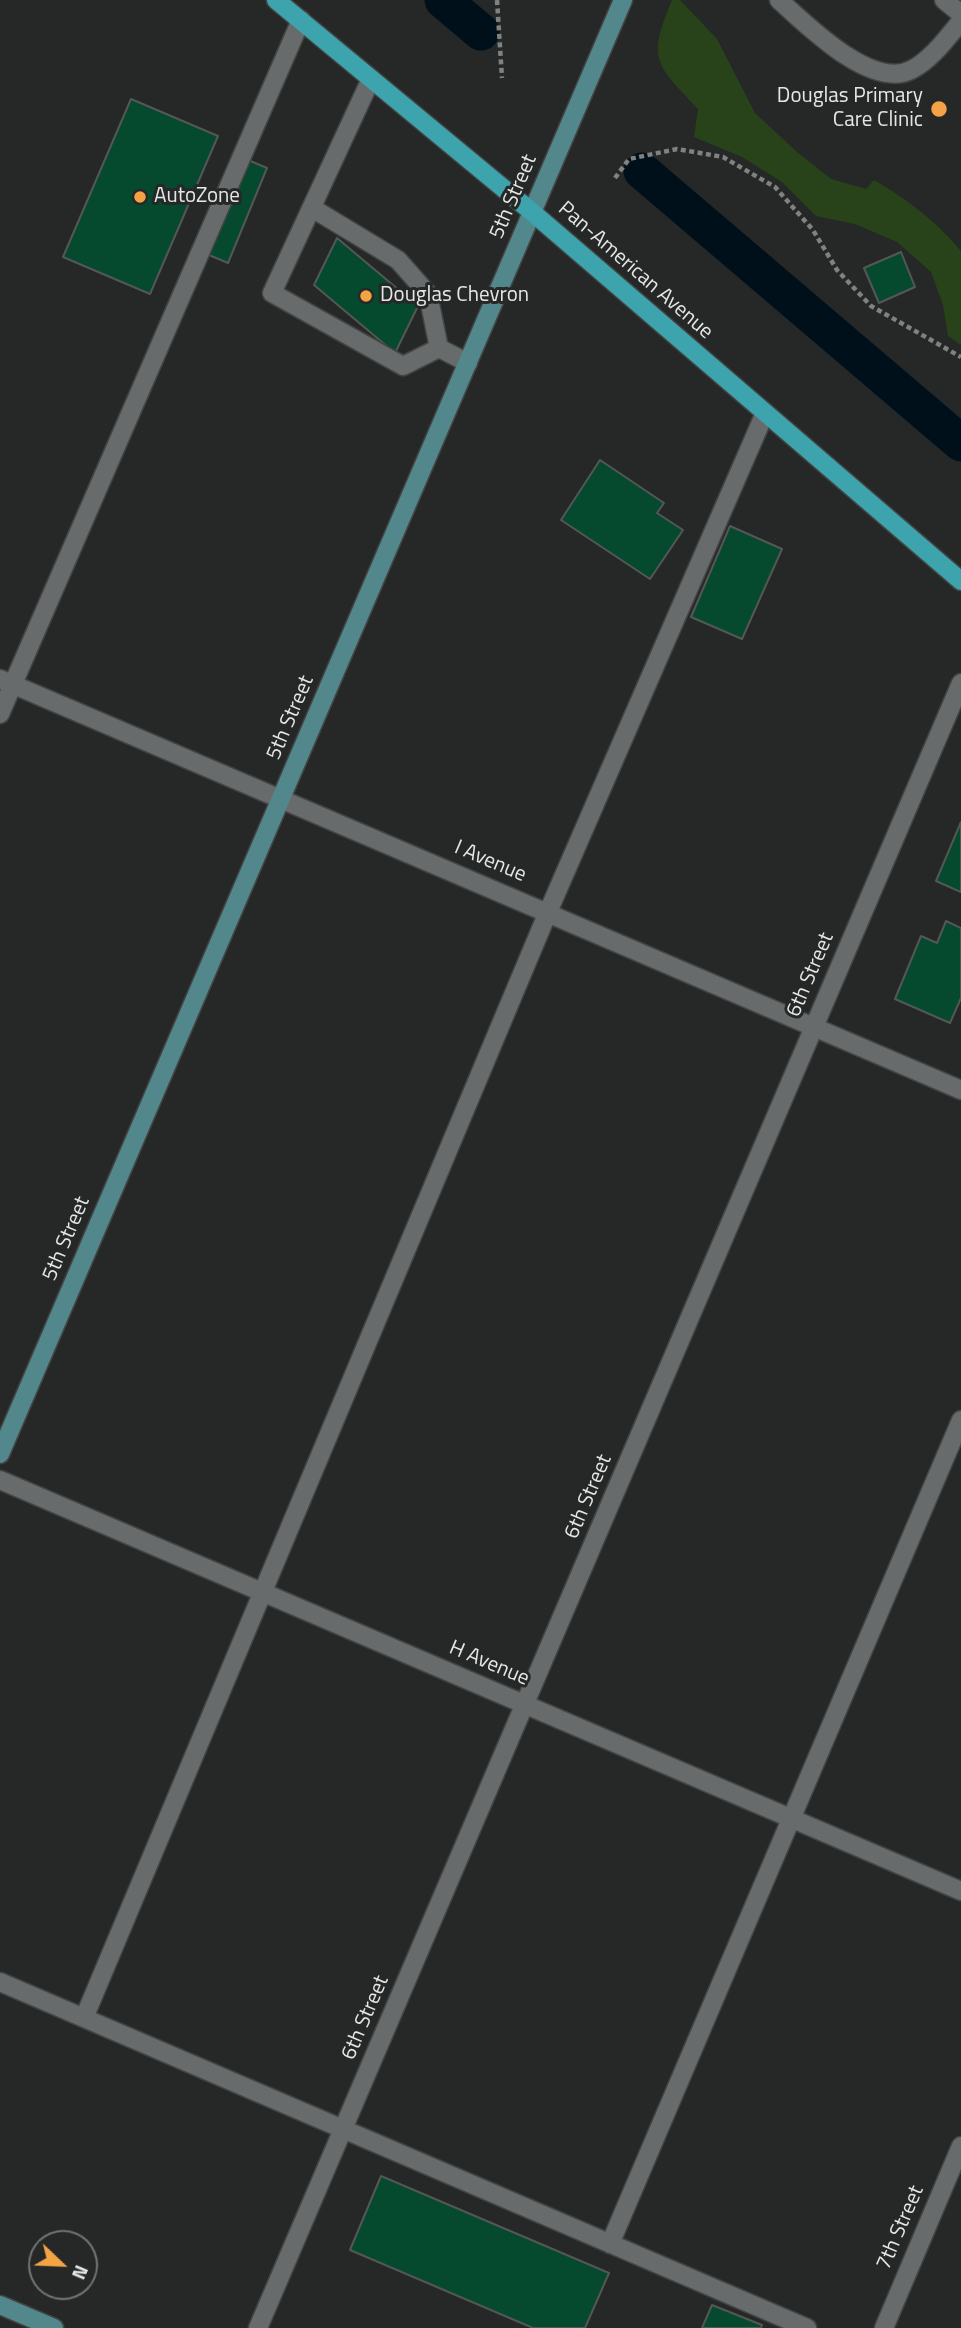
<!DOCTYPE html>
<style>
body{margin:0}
#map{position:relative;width:961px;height:2328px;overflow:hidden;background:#252827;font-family:"Titillium Web",sans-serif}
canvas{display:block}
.north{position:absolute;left:28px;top:2230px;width:70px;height:70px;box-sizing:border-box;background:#252827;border:2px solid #727473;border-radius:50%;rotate:113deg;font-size:19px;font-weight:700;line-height:28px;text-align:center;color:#e5e7e6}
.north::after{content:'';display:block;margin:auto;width:24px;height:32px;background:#f4a344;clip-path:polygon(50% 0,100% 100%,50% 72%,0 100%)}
</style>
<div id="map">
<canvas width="961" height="2328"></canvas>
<div class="north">N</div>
</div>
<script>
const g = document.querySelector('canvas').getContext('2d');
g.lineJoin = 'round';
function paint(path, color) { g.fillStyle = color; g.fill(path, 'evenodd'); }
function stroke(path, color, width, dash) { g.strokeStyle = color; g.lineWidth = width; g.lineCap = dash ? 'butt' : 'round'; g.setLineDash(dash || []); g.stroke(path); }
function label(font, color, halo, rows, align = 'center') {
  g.font = font + ' "Titillium Web",sans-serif'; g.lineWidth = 6; g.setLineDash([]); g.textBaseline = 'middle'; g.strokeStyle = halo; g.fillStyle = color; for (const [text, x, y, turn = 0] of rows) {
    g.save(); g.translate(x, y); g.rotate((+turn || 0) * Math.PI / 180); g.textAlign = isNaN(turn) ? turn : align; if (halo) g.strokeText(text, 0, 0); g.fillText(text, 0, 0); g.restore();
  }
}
paint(new Path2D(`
 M 672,0 L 680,0 L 717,39 L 755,113 L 797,152 L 831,179 L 866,189 L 874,180 C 908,200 935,220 961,251 L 961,345 L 948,336 L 943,305 L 931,272 L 897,242 L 855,224 L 816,216 L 782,182 L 742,157 L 694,137 L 698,109 C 655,63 647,60 672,0 Z`), '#28431a');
stroke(new Path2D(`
 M 443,0 L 481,32
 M 642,171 L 961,443`), '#00101b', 37);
const building = new Path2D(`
 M 131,99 L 218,136 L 150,294 L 63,257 Z
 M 248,160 L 267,168 L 228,263 L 209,255 Z
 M 337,238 L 418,306 L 395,353 L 314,285 Z
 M 901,252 L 915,287 L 879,303 L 864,268 Z
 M 600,460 L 664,503 L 657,513 L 683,530 L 650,579 L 561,520 Z
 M 730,526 L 782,549 L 742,639 L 691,617 Z
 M 961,822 L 961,892 L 936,881 Z
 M 946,921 L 961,928 L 961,998 L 950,1023 L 895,999 L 921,936 L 937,943 Z
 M 381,2176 L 609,2273 L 585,2328 L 533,2328 L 350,2250 Z
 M 712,2305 L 762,2325 L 761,2328 L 702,2328 Z`);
paint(building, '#05492e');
stroke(building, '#545755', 2);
const lane = new Path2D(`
 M 779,0 C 807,25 871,90 911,70 C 931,60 947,38 961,21
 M 944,0 L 961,14
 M 371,79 L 272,293 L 403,366 L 439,348 L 468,363
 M 312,208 L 398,260 L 428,294 L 439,348
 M 0,714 L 301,20
 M 0,1982 L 807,2328
 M 84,2018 L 548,912 L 765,413
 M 610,2244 L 961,1420`);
const street = new Path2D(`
 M 0,679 L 961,1090
 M 0,1480 L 961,1891
 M 258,2328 L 961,683
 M 884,2328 L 961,2146`);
const secondary = new Path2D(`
 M 0,1454 L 623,0
 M 0,2305 L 54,2328`);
const primary = new Path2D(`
 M 276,0 L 532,212 L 961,581`);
stroke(lane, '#424443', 21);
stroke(street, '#424443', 21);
stroke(secondary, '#424443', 21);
stroke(primary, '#424443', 21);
stroke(new Path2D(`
 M 497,0 L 502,78
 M 615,178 L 629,159 L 677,149 L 723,157 L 775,187 L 813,230 L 837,270 L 871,306 L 961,357`), '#808281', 4.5, [5, 3.5]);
stroke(lane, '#686b6b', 18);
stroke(street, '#686b6b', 18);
stroke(secondary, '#52878c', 18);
stroke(primary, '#3da3ad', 18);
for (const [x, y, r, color] of [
 [939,109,9,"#f4a344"],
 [140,197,7,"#f4a344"],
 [366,296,7,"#f4a344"]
]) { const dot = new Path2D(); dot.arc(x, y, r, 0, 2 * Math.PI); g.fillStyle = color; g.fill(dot); stroke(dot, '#252827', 2.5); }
label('21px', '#e5e7e6', '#252827', [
 ["Douglas Primary",923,97,"right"],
 ["Care Clinic",923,121,"right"],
 ["AutoZone",154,197],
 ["Douglas Chevron",380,296]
], 'left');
label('21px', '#e5e7e6', '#252827', [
 ["5th Street",514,197,-67],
 ["Pan-American Avenue",635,271,41],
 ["5th Street",291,718,-67],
 ["I Avenue",490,862,23],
 ["6th Street",811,975,-67],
 ["5th Street",67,1239,-67],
 ["6th Street",589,1497,-67],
 ["H Avenue",489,1664,23],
 ["6th Street",366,2018,-67],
 ["7th Street",901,2228,-67]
]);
</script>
